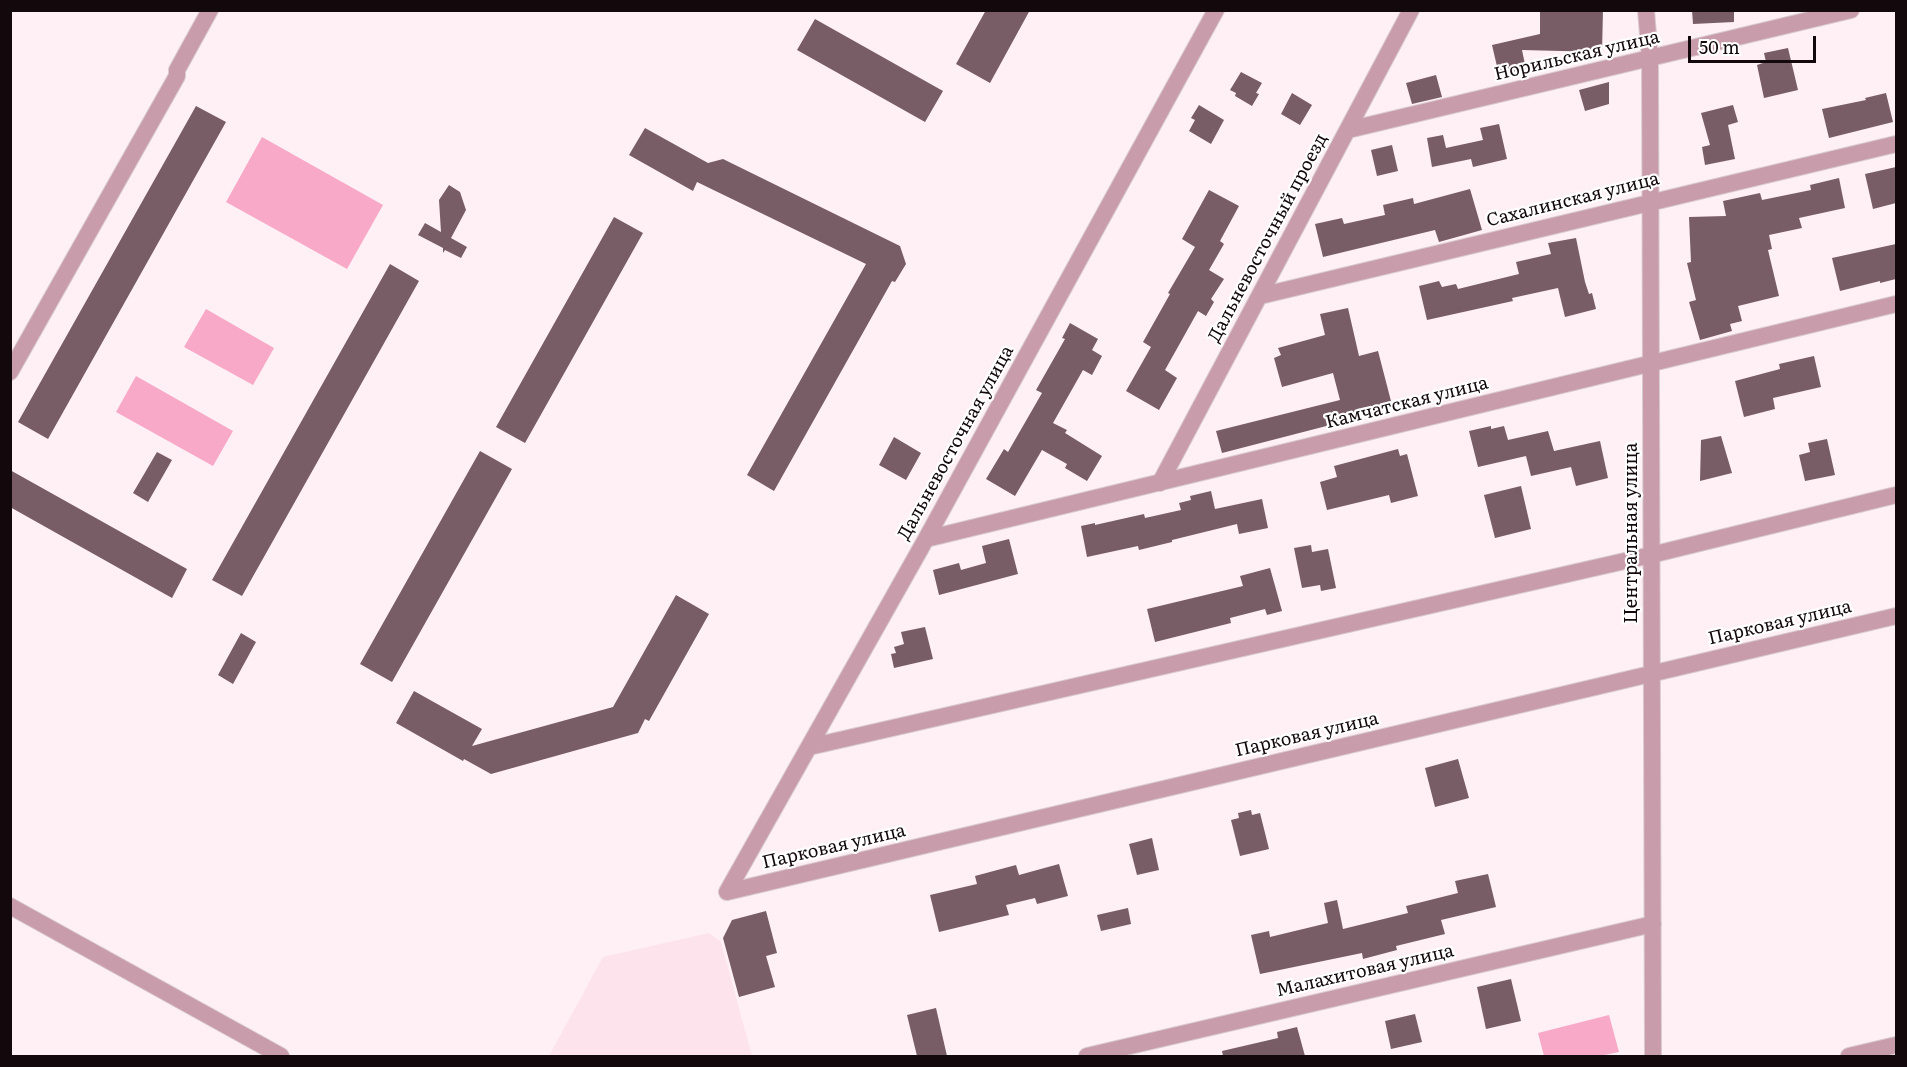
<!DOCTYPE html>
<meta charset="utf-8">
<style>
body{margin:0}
#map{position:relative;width:1907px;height:1067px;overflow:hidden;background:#fef0f4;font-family:Literata,serif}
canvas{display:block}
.frame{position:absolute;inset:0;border:12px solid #13090d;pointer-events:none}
.scale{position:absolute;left:1688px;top:36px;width:128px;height:27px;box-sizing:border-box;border:3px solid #13090d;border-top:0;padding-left:8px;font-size:18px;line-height:21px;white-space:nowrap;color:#13090d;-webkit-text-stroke:4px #fff;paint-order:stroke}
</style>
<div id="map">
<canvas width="1907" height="1067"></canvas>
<div class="frame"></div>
<div class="scale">50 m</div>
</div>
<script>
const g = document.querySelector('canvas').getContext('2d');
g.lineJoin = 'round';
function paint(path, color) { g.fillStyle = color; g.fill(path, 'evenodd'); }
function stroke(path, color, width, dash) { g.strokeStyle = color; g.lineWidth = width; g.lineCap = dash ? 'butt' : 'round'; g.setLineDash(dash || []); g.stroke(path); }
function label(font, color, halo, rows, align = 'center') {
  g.font = font + ' Literata,serif'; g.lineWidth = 4.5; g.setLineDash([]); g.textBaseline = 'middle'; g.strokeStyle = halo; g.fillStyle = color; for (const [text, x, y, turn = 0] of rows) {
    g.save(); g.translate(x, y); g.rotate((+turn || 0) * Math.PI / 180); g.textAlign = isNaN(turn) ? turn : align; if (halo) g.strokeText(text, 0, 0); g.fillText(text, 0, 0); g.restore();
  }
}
paint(new Path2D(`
 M 709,933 L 721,942 L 752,1056 L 549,1056 L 603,957 Z`), '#fde3ec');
paint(new Path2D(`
 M 262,137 L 383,205 L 347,269 L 226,202 Z
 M 206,309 L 274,348 L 253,385 L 184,347 Z
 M 136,376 L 233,431 L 213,466 L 116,412 Z
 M 1609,1015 L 1619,1052 L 1600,1056 L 1544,1056 L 1538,1033 Z`), '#f8a9c7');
paint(new Path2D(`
 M 986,10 L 1030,10 L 990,83 L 956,64 Z
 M 1540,10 L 1603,10 L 1602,52 L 1522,50 L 1526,69 L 1499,75 L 1492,45 L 1540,34 Z
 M 1692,10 L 1734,10 L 1734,22 L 1693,24 Z
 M 815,19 L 943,91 L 925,122 L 797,50 Z
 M 1788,48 L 1798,90 L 1764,98 L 1757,65 L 1766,62 L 1764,53 Z
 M 1241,72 L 1262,83 L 1256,93 L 1259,94 L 1252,106 L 1235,96 L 1236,93 L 1230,90 Z
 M 1436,75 L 1442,97 L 1412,104 L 1406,83 Z
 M 1609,82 L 1609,104 L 1585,111 L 1579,90 Z
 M 1292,93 L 1312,105 L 1300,125 L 1281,114 Z
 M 1886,93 L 1893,122 L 1829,138 L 1822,109 L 1866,100 L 1865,98 Z
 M 1199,105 L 1224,120 L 1211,144 L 1189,131 L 1195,120 L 1191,118 Z
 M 1733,105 L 1738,122 L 1728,125 L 1735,159 L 1705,165 L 1702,147 L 1710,145 L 1701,113 Z
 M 196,106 L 226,122 L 48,439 L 18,422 Z
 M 1499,124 L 1507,159 L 1473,167 L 1471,159 L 1432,167 L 1427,138 L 1443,135 L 1446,148 L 1483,140 L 1480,128 Z
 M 645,128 L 708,163 L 723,159 L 900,246 L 906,264 L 895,282 L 892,281 L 774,491 L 747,475 L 866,264 L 697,182 L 693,191 L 629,155 Z
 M 1392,145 L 1398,171 L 1377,176 L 1371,150 Z
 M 1896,167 L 1896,203 L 1873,209 L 1865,174 Z
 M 1839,178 L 1845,208 L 1799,218 L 1802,228 L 1769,235 L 1772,249 L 1768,250 L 1779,296 L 1738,306 L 1742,321 L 1730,324 L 1732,331 L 1700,340 L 1689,302 L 1696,300 L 1687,263 L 1691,262 L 1689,217 L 1726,216 L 1723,201 L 1760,193 L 1762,200 L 1811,190 L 1810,185 Z
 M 449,185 L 460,192 L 466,210 L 451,238 L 467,247 L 461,258 L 445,250 L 443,253 L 443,248 L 418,235 L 425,223 L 441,232 L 439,200 Z
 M 1470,189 L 1482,230 L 1439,242 L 1435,230 L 1323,257 L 1315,224 L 1342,218 L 1344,224 L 1385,215 L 1383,205 L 1413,198 L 1414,204 Z
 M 1209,190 L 1239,206 L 1220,241 L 1224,244 L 1209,270 L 1224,279 L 1211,299 L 1214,302 L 1206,316 L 1198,311 L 1165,370 L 1177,378 L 1159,410 L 1126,391 L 1151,347 L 1143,342 L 1170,294 L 1168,293 L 1195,247 L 1182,239 Z
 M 614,217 L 643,233 L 525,443 L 496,427 Z
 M 1576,238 L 1585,282 L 1589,294 L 1592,293 L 1596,309 L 1565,317 L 1558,288 L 1512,298 L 1513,301 L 1427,320 L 1419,286 L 1439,281 L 1442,287 L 1456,284 L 1458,289 L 1519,274 L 1516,262 L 1551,254 L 1548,243 Z
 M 1896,244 L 1896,279 L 1880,283 L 1880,281 L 1840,291 L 1832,258 Z
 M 390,264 L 419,281 L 242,596 L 212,580 Z
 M 1348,308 L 1359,356 L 1378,351 L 1392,405 L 1337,420 L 1338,423 L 1222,453 L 1216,431 L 1340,400 L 1333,373 L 1282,387 L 1274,358 L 1281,355 L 1278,348 L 1325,335 L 1320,314 Z
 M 1070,323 L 1098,339 L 1092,350 L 1102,356 L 1092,375 L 1083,370 L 1053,423 L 1067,430 L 1065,433 L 1102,456 L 1087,481 L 1065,468 L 1067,464 L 1042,450 L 1015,496 L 986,479 L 1004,449 L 1008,452 L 1042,393 L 1036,390 L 1065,339 L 1062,338 Z
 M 1814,356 L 1821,387 L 1773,398 L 1775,409 L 1744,417 L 1735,381 L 1780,369 L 1779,364 Z
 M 1491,426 L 1491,429 L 1504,426 L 1508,440 L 1548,431 L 1554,451 L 1600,441 L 1608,478 L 1576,486 L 1571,467 L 1531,476 L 1526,456 L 1478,467 L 1469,431 Z
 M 1721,436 L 1732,473 L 1700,481 L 1701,440 Z
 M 894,437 L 921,453 L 906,480 L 879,465 Z
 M 1827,439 L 1835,475 L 1805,481 L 1799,455 L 1810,452 L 1808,443 Z
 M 1398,449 L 1400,456 L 1407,454 L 1418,496 L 1391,503 L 1389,495 L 1327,510 L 1320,482 L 1337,477 L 1334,466 Z
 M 480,451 L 512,469 L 392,682 L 360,664 Z
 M 157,452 L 172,460 L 148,502 L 133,493 Z
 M 10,470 L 187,569 L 172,598 L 10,507 Z
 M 1521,486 L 1531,529 L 1495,538 L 1484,495 Z
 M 1211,491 L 1215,509 L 1262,499 L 1268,528 L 1239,534 L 1237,524 L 1172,540 L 1172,542 L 1139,550 L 1138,546 L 1087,557 L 1081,526 L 1095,523 L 1095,525 L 1144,514 L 1145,518 L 1181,510 L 1179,503 L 1191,500 L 1190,496 Z
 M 1009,539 L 1018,574 L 939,595 L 933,570 L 959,563 L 961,570 L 986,563 L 982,546 Z
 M 1311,545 L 1312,552 L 1328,549 L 1336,588 L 1321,591 L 1320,585 L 1302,588 L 1294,548 Z
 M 1270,568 L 1282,611 L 1267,615 L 1265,609 L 1230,618 L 1231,623 L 1155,642 L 1147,609 L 1243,586 L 1240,576 Z
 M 676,595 L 709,614 L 649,721 L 645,719 L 638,733 L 491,774 L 464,759 L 463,761 L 396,723 L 414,691 L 482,729 L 472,746 L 613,707 Z
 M 925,627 L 933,659 L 894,668 L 891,654 L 896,653 L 894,647 L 904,644 L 901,632 Z
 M 241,633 L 256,642 L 233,684 L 218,675 Z
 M 1458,759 L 1469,798 L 1435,807 L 1425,768 Z
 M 1251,810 L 1252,815 L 1260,813 L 1269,849 L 1240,856 L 1231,820 L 1239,818 L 1238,813 Z
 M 1152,838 L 1159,870 L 1137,875 L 1129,844 Z
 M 1059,864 L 1068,896 L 1037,904 L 1035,898 L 1006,905 L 1009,915 L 939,932 L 930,895 L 977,884 L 975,876 L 1016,865 L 1019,875 Z
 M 1488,874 L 1496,907 L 1441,920 L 1445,934 L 1396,946 L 1397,950 L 1363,959 L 1362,953 L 1260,974 L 1251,935 L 1269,931 L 1270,937 L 1328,923 L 1324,903 L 1337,900 L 1343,929 L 1408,913 L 1406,906 L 1458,893 L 1455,881 Z
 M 1128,908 L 1131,924 L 1101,931 L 1097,915 Z
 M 766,911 L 777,953 L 766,956 L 775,987 L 739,997 L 723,938 L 732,920 Z
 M 1511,979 L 1521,1021 L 1486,1029 L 1477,987 Z
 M 936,1008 L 947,1056 L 917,1056 L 907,1015 Z
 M 1415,1014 L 1422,1042 L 1391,1049 L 1385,1021 Z
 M 1297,1027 L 1305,1056 L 1223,1056 L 1222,1051 L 1278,1038 L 1277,1032 Z`), '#785c66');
const minor = new Path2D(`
 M 1646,10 L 1650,59 L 1653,1056
 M 1348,130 L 1851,10
 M 1260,296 L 1896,144
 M 10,372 L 177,76 L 177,70 L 210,10
 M 1160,483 L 1411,10
 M 926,539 L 1896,304
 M 809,747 L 1651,555 L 1896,495
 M 727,892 L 1896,616
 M 727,892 L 926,539 L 1216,10
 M 10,906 L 281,1056
 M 1087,1056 L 1653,924
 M 1849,1056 L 1896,1045`);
stroke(minor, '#d8cbcf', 18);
stroke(minor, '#c99cac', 16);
label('18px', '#13090d', '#fff', [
 ["Норильская улица",1577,56,-13],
 ["Сахалинская улица",1573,200,-14],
 ["Дальневосточный проезд",1268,238,-62],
 ["Камчатская улица",1407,403,-14],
 ["Дальневосточная улица",956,443,-61],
 ["Центральная улица",1632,533,-90],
 ["Парковая улица",1780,623,-13],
 ["Парковая улица",1307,735,-13],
 ["Парковая улица",834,847,-13],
 ["Малахитовая улица",1365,971,-13]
]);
</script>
